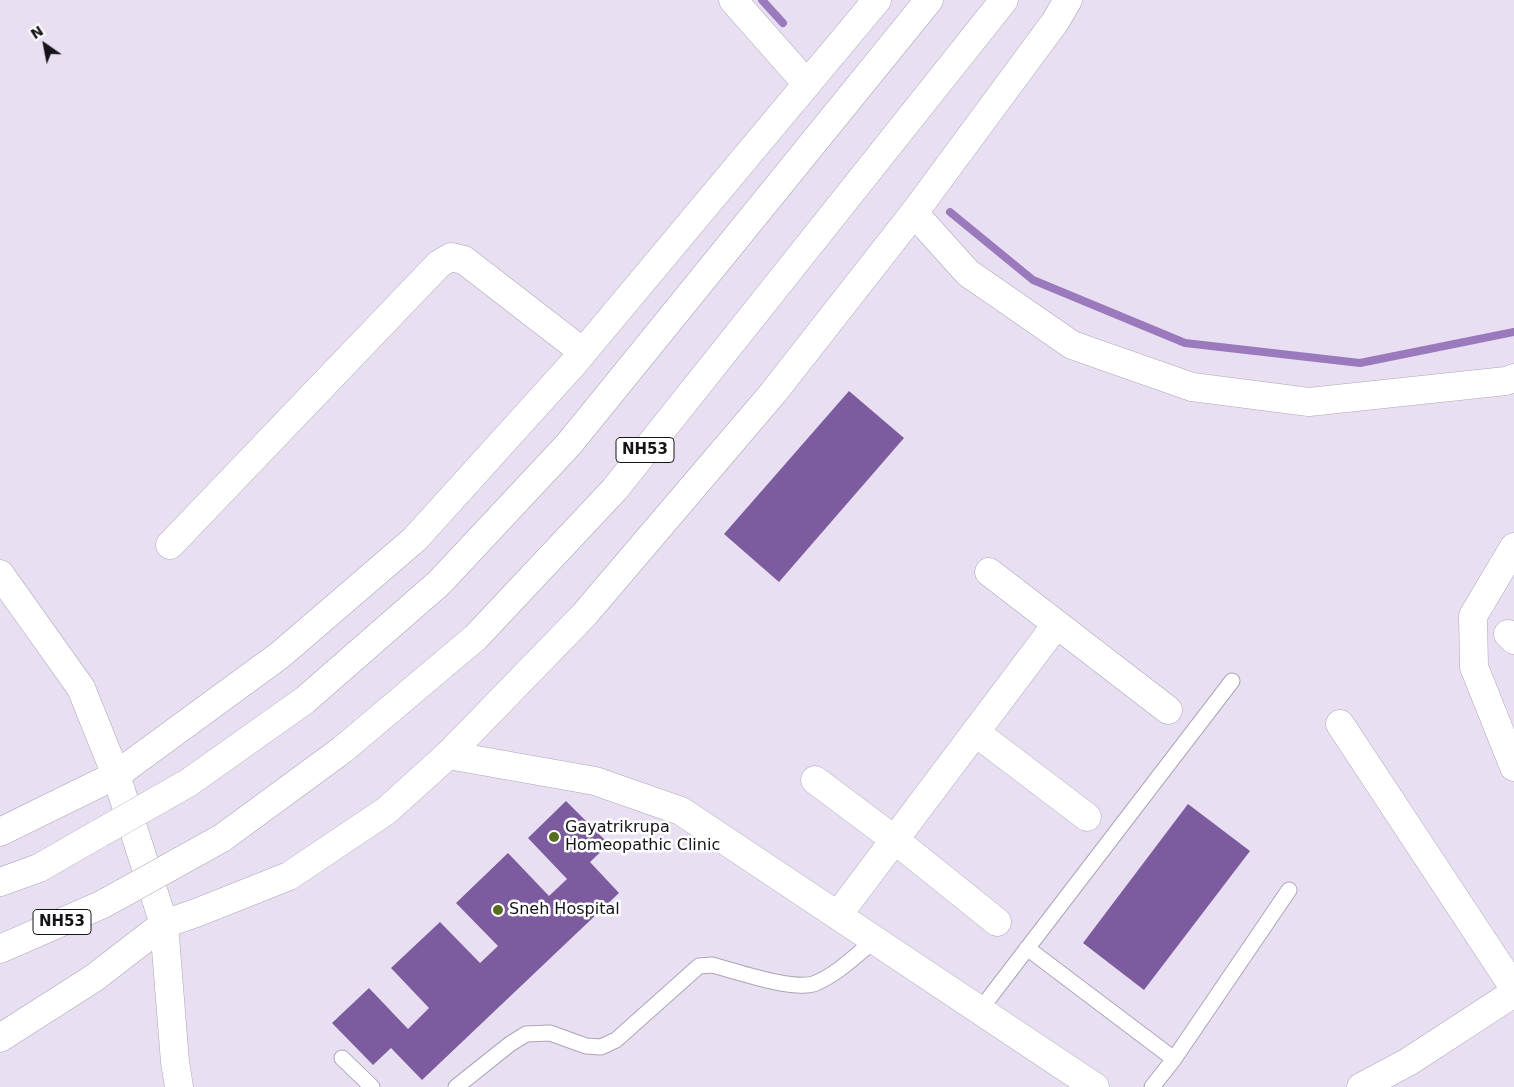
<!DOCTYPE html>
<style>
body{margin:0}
#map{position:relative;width:1514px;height:1087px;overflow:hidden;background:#e8e0f2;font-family:"DejaVu Sans",sans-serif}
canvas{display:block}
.north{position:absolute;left:20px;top:20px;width:50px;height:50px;-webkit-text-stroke:4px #fff;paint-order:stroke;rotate:327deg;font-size:14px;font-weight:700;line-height:20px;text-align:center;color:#161319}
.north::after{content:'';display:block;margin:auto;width:18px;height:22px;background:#161319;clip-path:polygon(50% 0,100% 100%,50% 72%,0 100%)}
</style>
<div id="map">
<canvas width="1514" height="1087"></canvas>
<div class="north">N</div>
</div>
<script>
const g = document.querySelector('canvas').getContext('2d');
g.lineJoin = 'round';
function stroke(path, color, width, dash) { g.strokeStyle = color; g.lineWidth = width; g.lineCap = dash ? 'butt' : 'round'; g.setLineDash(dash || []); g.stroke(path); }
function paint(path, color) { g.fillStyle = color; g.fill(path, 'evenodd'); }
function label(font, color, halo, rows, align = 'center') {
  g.font = font + ' "DejaVu Sans",sans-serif'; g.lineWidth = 5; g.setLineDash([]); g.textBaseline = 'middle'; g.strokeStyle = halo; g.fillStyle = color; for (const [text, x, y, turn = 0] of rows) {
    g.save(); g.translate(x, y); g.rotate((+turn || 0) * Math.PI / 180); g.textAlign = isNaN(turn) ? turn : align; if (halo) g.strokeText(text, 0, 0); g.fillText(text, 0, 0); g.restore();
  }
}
stroke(new Path2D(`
 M 762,0 L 783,23
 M 950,212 L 1033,280 L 1185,343 L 1360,363 L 1514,332`), '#9a79bd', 8);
paint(new Path2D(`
 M 849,391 L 904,438 L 779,582 L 724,534 Z
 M 566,801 L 609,844 L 590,862 L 619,893 L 422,1080 L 391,1048 L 373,1065 L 332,1023 L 369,988 L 408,1029 L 429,1008 L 391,968 L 440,922 L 480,963 L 498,946 L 456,903 L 508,853 L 549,896 L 567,879 L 528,838 Z
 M 1188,804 L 1250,851 L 1144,990 L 1083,943 Z`), '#7c5c9e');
const service = new Path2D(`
 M 1027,948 L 1174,1059
 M 980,1010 L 1232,681
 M 342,1058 L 372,1087
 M 456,1087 L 510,1044 L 526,1034 L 550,1033 L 586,1046 L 601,1047 L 616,1040 L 699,966 L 712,965 C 736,971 795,992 816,983 C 839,973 856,955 875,940
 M 1152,1087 L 1174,1059 L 1289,890`);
const minor = new Path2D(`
 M 733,0 L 807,84
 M 914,213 L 968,273 L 1072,345 L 1192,387 L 1309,402 L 1506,381 L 1514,378
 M 170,545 L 439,264 L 451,257 L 464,260 L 583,352
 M 1514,547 L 1473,616 L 1474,667 L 1514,767
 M 989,572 L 1168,710
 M 1508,634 L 1514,640
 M 1340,724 L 1514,988
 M 975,732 L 1087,817
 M 448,755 L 595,781 L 681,811 L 1095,1087
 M 815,780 L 895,840 L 997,922
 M 838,915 L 1056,625
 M 1361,1087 L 1408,1062 L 1514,993`);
const tertiary = new Path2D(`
 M 0,574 L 81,688 L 116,775 L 164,924 L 175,1062 L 179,1087
 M 0,832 L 116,775 L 280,655 L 415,539 L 574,363 L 877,0
 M 0,1038 L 94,978 L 164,924 L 196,913 L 289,876 L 386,811 L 448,755 L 584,615 L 773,393 L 914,213 L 1055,22 L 1068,0`);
const trunk = new Path2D(`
 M 188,783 L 305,700 L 439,583 L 569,444 L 929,0
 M 222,838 L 342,750 L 476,637 L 615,489 L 1004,0
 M 0,882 L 39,868 L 100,833
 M 0,949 L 101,905 L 123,893`);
stroke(service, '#ada5b6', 17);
stroke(minor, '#ada5b6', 29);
stroke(tertiary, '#ada5b6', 29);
stroke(trunk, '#ada5b6', 29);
stroke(service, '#fff', 15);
stroke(minor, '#fff', 28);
stroke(tertiary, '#fff', 28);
stroke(trunk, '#fff', 28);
const trunkBridge = new Path2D(`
 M 100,833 L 188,783
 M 123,893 L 222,838`);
stroke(trunkBridge, '#ada5b6', 29, []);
stroke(trunkBridge, '#fff', 28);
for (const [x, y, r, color] of [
 [554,837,6,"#546d1f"],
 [498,910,6,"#546d1f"]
]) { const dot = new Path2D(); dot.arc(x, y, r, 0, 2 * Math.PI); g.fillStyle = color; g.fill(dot); stroke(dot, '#fff', 2); }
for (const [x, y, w] of [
 [645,450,58],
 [62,922,58]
]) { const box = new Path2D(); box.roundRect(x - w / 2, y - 12.5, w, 25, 4); g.fillStyle = '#fff'; g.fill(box); stroke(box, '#161319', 1); }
label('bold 15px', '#161319', null, [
 ["NH53",645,450],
 ["NH53",62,922]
]);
label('16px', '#161319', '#fff', [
 ["Gayatrikrupa",565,828],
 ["Homeopathic Clinic",565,846],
 ["Sneh Hospital",509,910]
], 'left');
</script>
